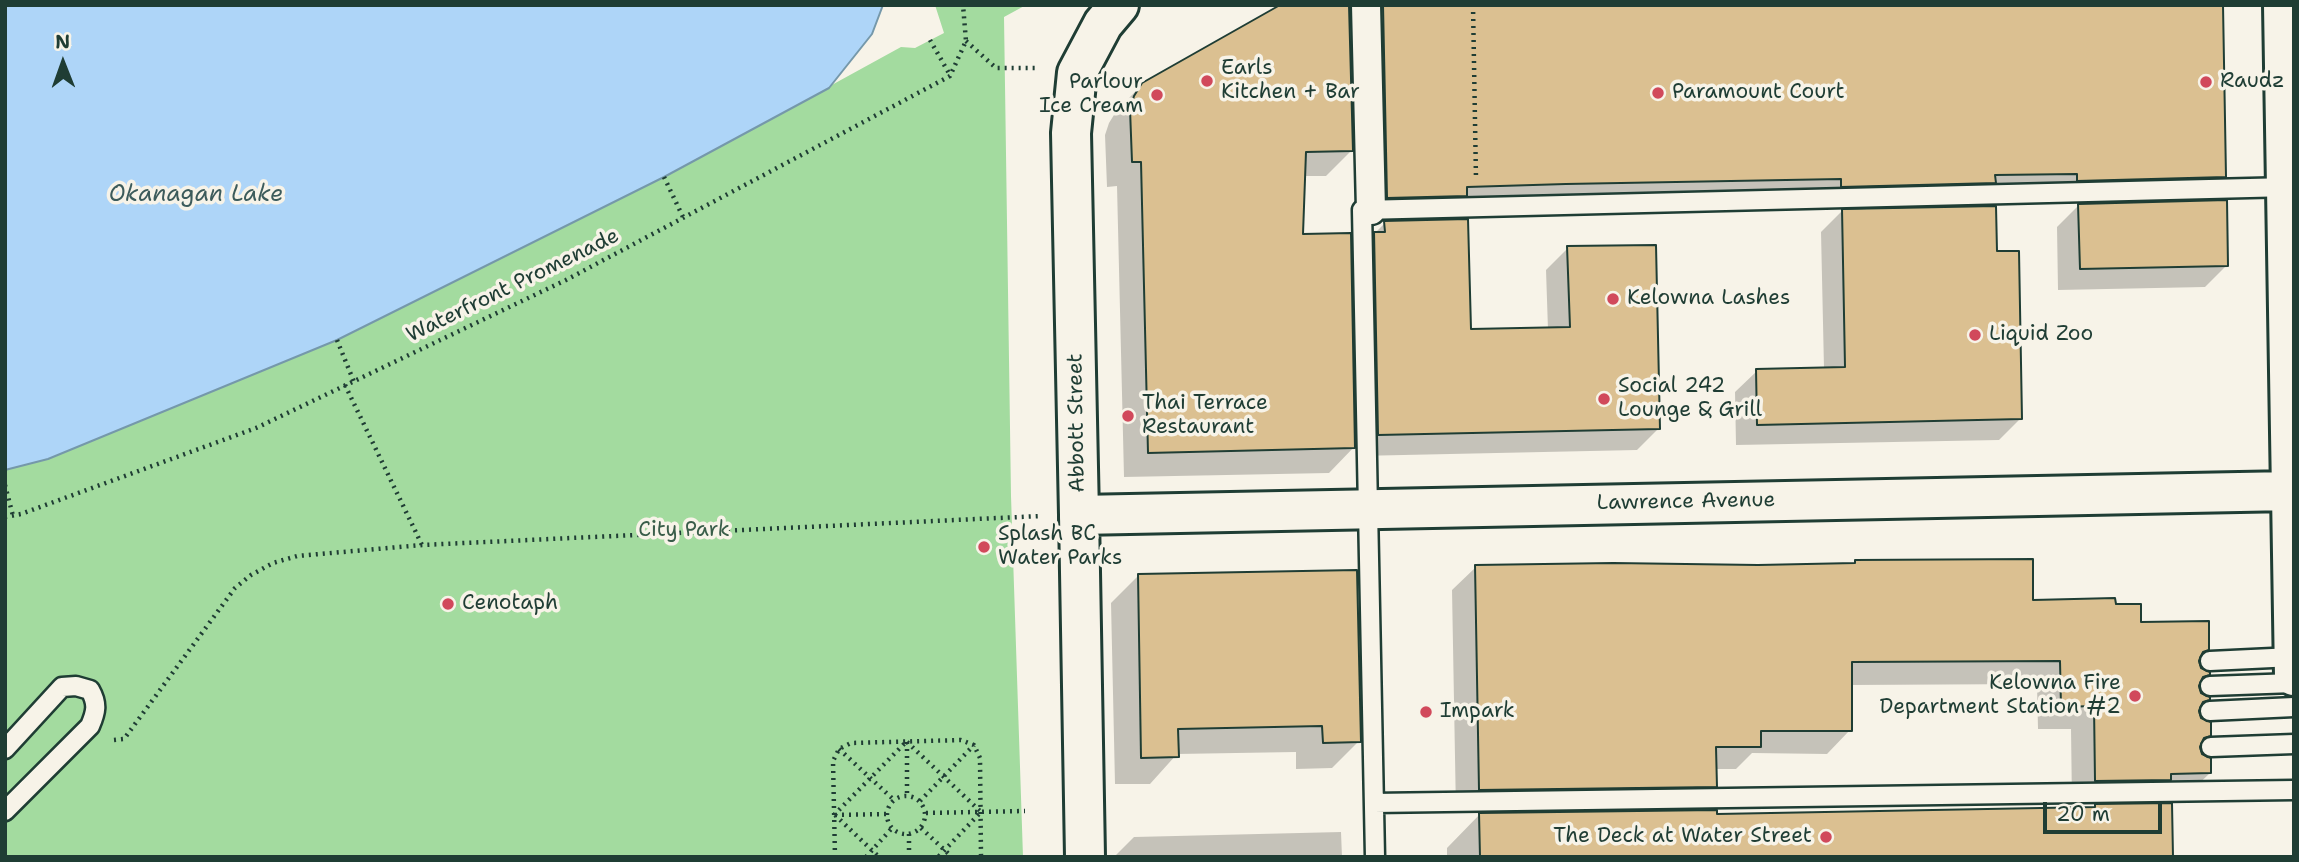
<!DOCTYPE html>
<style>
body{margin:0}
#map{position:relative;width:2299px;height:862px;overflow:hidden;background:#f7f3e8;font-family:"Shantell Sans",sans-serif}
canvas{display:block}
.frame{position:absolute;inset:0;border:7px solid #1f3d34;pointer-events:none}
.north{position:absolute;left:28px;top:28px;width:70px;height:70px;-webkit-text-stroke:5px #f7f3e8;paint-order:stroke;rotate:359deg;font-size:19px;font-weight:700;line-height:28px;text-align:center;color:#1f3d34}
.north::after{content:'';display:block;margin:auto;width:24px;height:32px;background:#1f3d34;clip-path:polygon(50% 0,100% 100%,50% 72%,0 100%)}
.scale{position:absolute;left:2043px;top:802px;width:119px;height:32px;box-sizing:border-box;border:4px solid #1f3d34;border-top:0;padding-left:9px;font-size:21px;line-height:24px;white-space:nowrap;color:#1f3d34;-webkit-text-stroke:5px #f7f3e8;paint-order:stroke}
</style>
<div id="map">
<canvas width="2299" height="862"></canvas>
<div class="frame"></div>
<div class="north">N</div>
<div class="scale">20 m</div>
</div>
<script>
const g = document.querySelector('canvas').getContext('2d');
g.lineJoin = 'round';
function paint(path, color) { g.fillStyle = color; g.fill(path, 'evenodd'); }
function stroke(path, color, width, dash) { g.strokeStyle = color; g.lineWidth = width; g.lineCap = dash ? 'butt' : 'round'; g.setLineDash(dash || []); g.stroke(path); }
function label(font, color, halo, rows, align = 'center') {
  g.font = font + ' "Shantell Sans",sans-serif'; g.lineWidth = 7; g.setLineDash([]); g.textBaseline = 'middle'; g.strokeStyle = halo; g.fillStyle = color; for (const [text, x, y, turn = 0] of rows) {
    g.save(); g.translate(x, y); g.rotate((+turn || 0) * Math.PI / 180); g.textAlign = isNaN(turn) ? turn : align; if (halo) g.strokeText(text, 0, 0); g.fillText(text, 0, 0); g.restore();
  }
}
paint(new Path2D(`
 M 935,5 L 1026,5 L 1004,17 L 1011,496 L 1023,857 L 5,857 L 5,470 L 49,459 L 348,335 L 664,177 L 901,47 L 915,48 L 944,33 Z`), '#a3db9f');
const water = new Path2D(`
 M 5,5 L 883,5 L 872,34 L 829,88 L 664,177 L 337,340 L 48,459 L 5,470 Z`);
paint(water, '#aed5f8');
stroke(water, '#7598aa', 2);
paint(new Path2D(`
 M 1358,5 L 2221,5 L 2225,176 L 2203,198 L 2056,202 L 2056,195 L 1980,196 L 1972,204 L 1820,208 L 1820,200 L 1453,208 L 1444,217 L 1366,219 Z
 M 1143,84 L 1351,151 L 1326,176 L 1304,176 L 1301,236 L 1350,258 L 1385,223 L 1469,331 L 1548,330 L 1546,270 L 1568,248 L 1659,428 L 1637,450 L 1357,456 L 1356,445 L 1329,473 L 1124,477 L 1117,186 L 1107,187 L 1105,135 L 1109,123 L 1117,110 Z
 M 2079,205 L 2227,265 L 2205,287 L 2058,290 L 2057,227 Z
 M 1842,211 L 1996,253 L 2020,419 L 1999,440 L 1736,445 L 1735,392 L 1757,371 L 1824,369 L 1821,232 Z
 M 1856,562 L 2031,602 L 2114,606 L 2139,624 L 2208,649 L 2198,659 L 2199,669 L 2208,674 L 2197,686 L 2199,694 L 2208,699 L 2197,711 L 2209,735 L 2198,746 L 2210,773 L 2186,796 L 2153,797 L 2144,805 L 2171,857 L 1447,857 L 1447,848 L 1482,812 L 1456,813 L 1452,590 L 1476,567 L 1758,567 L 1853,564 ZM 2037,684 L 2038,729 L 2071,729 L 2072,804 L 2098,804 L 2093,809 L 1715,816 L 1689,812 L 1715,786 L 1715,769 L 1736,769 L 1752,753 L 1827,754 L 1850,730 L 1850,685 Z
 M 1138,576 L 1359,741 L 1332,768 L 1296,769 L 1296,752 L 1177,754 L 1150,784 L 1115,784 L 1111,603 Z
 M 1341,832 L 1342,857 L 1114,857 L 1134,837 Z`), '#0003');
const building = new Path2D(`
 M 1280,5 L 1349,5 L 1353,151 L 1306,152 L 1303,234 L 1351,233 L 1355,448 L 1148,453 L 1141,162 L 1132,162 L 1130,109 L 1134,96 L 1142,83 Z
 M 1383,5 L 2223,5 L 2226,177 L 2077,181 L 2077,174 L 1995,175 L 1996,183 L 1841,187 L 1841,179 L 1566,184 L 1467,187 L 1467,196 L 1387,198 Z
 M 2227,200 L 2228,266 L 2080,269 L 2078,204 Z
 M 1996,206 L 1997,251 L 2019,251 L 2022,419 L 1757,425 L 1756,369 L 1845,367 L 1842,209 Z
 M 1468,219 L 1471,329 L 1570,327 L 1567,246 L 1656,245 L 1660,429 L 1378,435 L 1374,232 L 1385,232 L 1384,221 Z
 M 2033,559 L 2033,600 L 2115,598 L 2116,604 L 2141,604 L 2141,622 L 2209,621 L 2209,650 L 2203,652 L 2199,661 L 2201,668 L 2210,672 L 2210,675 L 2203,677 L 2199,686 L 2201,693 L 2210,697 L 2210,700 L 2203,702 L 2199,711 L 2201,718 L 2211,722 L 2211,736 L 2204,738 L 2200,747 L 2202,754 L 2211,758 L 2211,773 L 2171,774 L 2171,780 L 2095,781 L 2094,706 L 2061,707 L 2060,661 L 1852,662 L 1852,731 L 1761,731 L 1761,747 L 1716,747 L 1717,787 L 1479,790 L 1475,565 L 1613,563 L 1758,565 L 1855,563 L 1855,560 Z
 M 1357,570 L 1361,742 L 1323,743 L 1322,726 L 1178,729 L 1179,757 L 1141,758 L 1138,574 Z
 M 2172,803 L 2173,857 L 1480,857 L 1479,813 L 1717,810 L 1717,814 L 2095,807 L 2095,804 Z`);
paint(building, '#dbc091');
stroke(building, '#1f3d34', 2);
const service = new Path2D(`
 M 2210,661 L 2293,657
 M 2210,686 L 2294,683
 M 2210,711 L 2294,707
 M 2211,747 L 2294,744
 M 5,749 L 62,687 L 76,686 L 90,690 C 98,704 96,712 90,726 L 5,811
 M 1374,803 L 2294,790
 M 1375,857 L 1362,210 L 2290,187`);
const pedestrian = new Path2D(`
 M 1366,5 L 1371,210`);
const tertiary = new Path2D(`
 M 1079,515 L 1071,133 L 1077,73 L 1103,24 L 1119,5`);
const secondary = new Path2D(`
 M 2283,5 L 2294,676
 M 1085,857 L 1079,515 L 2290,491`);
stroke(service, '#1f3d34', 23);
stroke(pedestrian, '#1f3d34', 33);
stroke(tertiary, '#1f3d34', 44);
stroke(secondary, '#1f3d34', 44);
stroke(new Path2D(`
 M 1473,5 L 1476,179
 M 930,40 L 950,75
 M 966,41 L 996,68 L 1039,68
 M 664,177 L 683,217
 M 337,340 L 354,382
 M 345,385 L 422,545
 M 5,485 L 13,516
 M 5,517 L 21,514 L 256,428 L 566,280 L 950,76 L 966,41 L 963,5
 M 114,740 L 124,739 L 235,588 L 251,575 L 273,563 L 297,556 L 422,545 L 1041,516
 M 907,742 L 981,812 L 938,857
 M 907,742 L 907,795
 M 839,749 L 894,800
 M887 815a19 19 0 1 1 38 0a19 19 0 1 1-38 0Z
 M 920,801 L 974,745
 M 926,813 L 1025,811
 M 834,815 L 906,742
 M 835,815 L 879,857
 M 835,815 L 887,814
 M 921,828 L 952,857
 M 909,834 L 909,857
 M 835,857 L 833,761 L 839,749 L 851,743 L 961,740 L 974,745 L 980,758 L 981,857
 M 866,857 L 892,828`), '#1f3d34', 4.5, [2, 5]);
stroke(service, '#f7f3e8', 18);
stroke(pedestrian, '#f7f3e8', 28);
stroke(tertiary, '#f7f3e8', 38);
stroke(secondary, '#f7f3e8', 38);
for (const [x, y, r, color] of [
 [1207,81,7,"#d1495b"],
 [2206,82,7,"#d1495b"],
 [1658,93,7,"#d1495b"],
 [1157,95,7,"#d1495b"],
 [1613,299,7,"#d1495b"],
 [1975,335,7,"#d1495b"],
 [1604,399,7,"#d1495b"],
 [1128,416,7,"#d1495b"],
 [984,547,7,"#d1495b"],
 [448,604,7,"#d1495b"],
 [2135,696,7,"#d1495b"],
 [1426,712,7,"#d1495b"],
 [1826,837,7,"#d1495b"]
]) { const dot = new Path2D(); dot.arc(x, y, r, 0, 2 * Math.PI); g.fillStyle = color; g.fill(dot); stroke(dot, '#f7f3e8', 2.5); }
label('21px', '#1f3d34', '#f7f3e8', [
 ["Earls",1221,69],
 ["Kitchen + Bar",1221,93],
 ["Raudz",2220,82],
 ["Parlour",1143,83,"right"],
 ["Ice Cream",1143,107,"right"],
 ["Paramount Court",1672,93],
 ["Kelowna Lashes",1627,299],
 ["Liquid Zoo",1989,335],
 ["Social 242",1618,387],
 ["Lounge & Grill",1618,411],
 ["Thai Terrace",1142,404],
 ["Restaurant",1142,428],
 ["Splash BC",998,535],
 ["Water Parks",998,559],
 ["Cenotaph",462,604],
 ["Kelowna Fire",2121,684,"right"],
 ["Department Station #2",2121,708,"right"],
 ["Impark",1440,712],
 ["The Deck at Water Street",1812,837,"right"]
], 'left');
label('21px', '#1f3d34', '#f7f3e8', [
 ["Waterfront Promenade",513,286,-26],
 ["Abbott Street",1077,423,-91],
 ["Lawrence Avenue",1686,502,-1]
]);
label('21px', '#395d49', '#f7f3e8', [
 ["City Park",684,531]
]);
label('italic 23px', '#3c5b5b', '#f7f3e8', [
 ["Okanagan Lake",196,195]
]);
</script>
